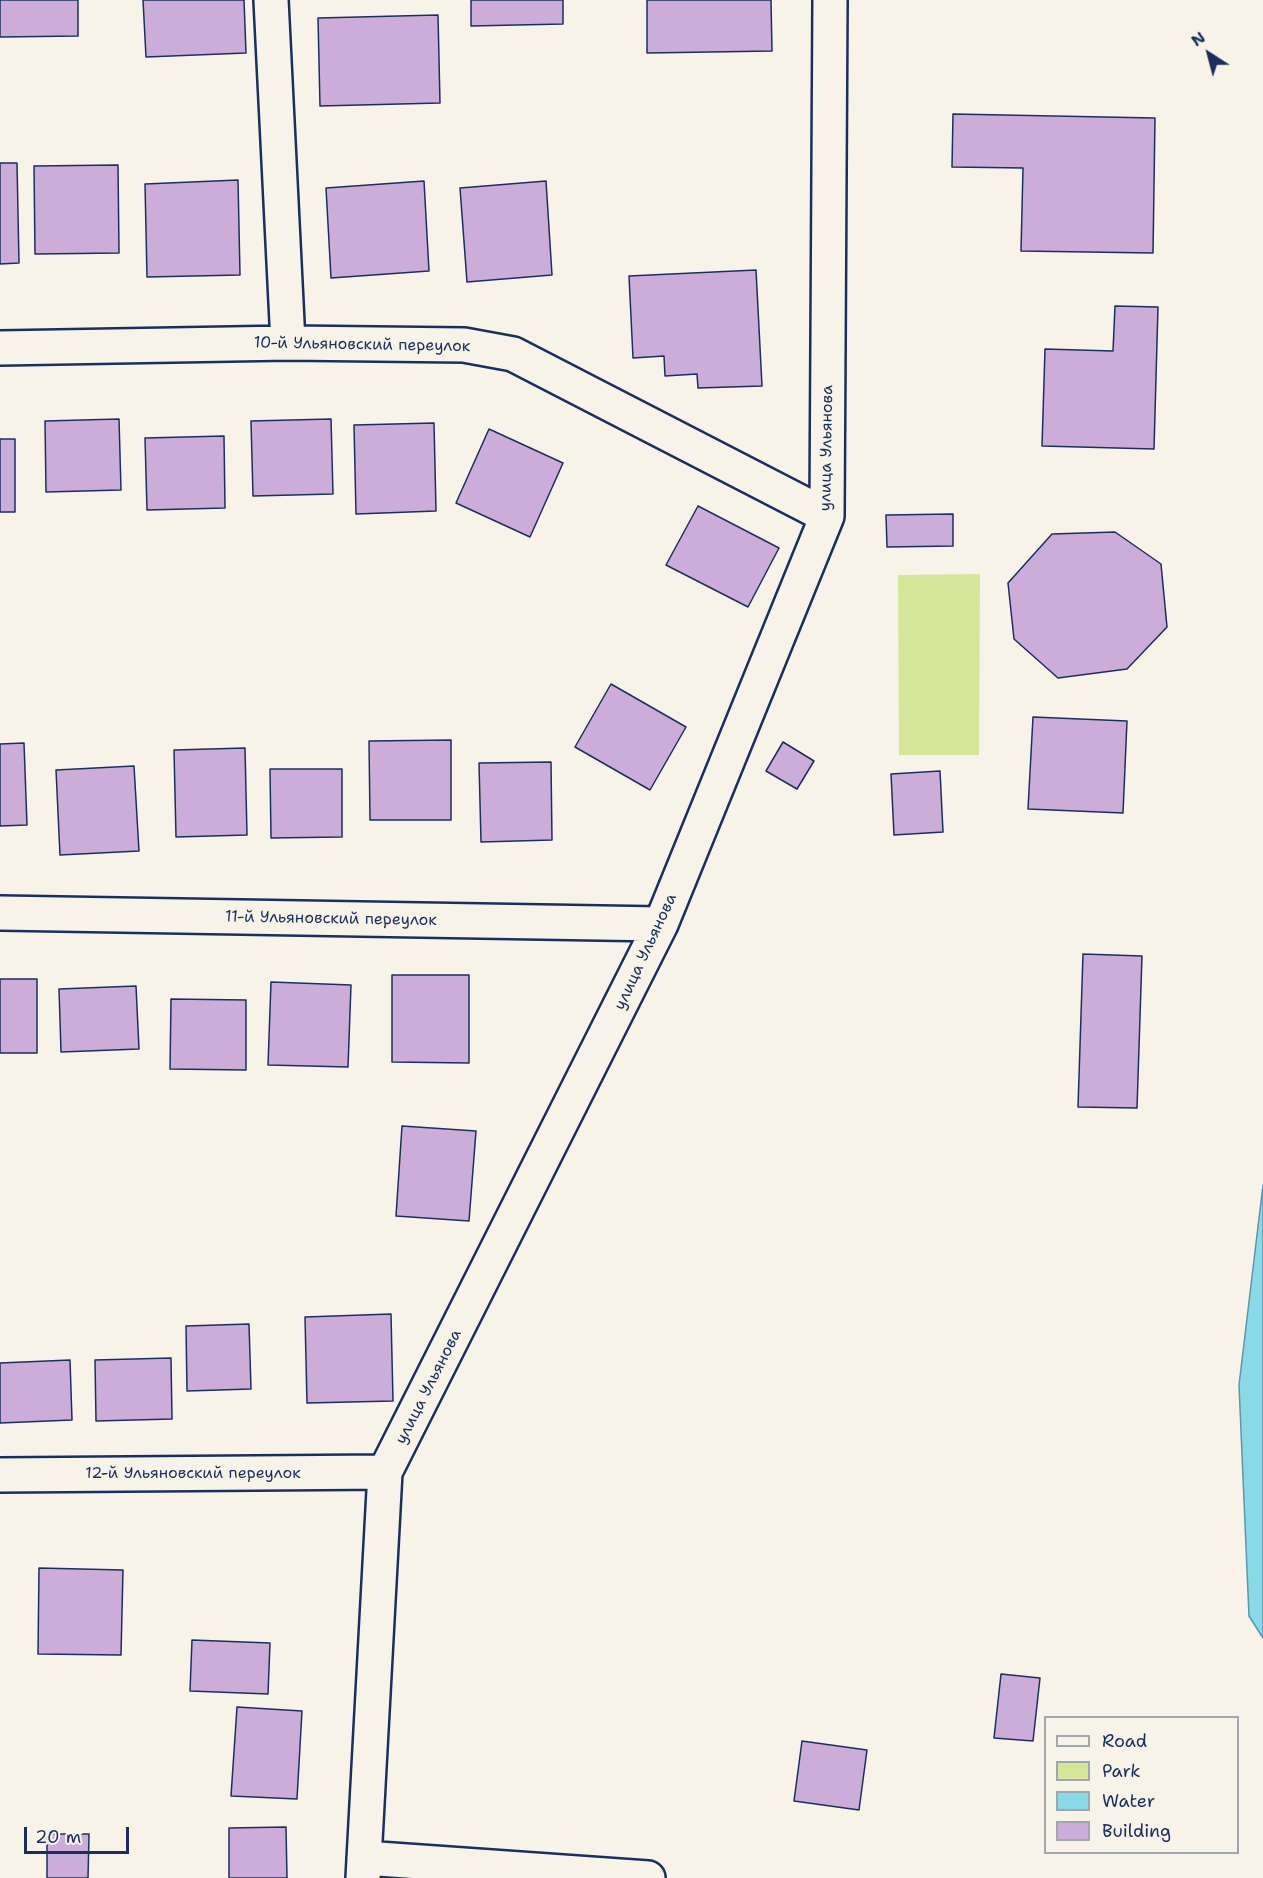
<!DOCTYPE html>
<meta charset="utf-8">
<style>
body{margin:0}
#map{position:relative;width:1263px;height:1878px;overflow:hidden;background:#f7f3e8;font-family:"Shantell Sans",sans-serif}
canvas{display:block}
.legend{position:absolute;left:1044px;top:1716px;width:195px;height:138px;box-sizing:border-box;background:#f7f3e8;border:2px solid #9fa5b1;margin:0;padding:8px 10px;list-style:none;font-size:18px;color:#1b2f5e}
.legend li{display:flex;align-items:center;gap:12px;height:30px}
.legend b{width:30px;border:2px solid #9fa5b1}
.north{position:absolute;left:1179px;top:24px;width:60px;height:60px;-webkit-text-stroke:4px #f7f3e8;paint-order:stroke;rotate:324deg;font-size:16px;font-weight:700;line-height:24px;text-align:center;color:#1b2f5e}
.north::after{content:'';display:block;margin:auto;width:21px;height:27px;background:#1b2f5e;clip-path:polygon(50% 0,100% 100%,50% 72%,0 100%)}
.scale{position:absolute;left:24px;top:1827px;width:105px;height:27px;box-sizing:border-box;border:3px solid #1b2f5e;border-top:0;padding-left:8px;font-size:18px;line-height:21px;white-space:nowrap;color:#1b2f5e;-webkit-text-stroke:4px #f7f3e8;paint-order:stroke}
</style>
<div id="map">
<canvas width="1263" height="1878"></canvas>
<ul class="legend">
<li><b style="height:8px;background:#f7f3e8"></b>Road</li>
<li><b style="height:16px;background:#d5e69a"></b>Park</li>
<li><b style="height:16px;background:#8ad9e7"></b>Water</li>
<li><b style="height:16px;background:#ccadda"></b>Building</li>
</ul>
<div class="north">N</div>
<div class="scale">20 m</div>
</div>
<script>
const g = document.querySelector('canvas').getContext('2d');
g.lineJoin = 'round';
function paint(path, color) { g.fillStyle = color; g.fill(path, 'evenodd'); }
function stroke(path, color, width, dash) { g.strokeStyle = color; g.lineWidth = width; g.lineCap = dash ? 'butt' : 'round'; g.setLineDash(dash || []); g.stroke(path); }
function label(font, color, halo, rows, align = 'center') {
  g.font = font + ' "Shantell Sans",sans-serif'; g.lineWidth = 6; g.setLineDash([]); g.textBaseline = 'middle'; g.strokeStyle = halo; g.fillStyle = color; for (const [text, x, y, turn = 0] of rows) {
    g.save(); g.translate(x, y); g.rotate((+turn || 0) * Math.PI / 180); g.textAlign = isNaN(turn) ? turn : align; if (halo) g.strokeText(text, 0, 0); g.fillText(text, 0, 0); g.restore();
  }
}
paint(new Path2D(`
 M 980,574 L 979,755 L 899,755 L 898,575 Z`), '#d5e69a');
const water = new Path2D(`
 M 1263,1185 L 1263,1638 L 1249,1616 L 1239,1385 Z`);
paint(water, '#8ad9e7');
stroke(water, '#5e95b0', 1.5);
const building = new Path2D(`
 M 0,0 L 78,0 L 78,36 L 0,37 Z
 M 143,0 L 244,0 L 246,53 L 146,57 Z
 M 471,0 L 563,0 L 563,24 L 471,26 Z
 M 647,0 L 771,0 L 772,51 L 647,53 Z
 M 438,15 L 440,103 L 320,106 L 318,18 Z
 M 953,114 L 1155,118 L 1153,253 L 1021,251 L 1023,168 L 952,167 Z
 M 0,163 L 17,163 L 19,263 L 0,264 Z
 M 118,165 L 119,253 L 35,254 L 34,166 Z
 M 238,180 L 240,275 L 147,277 L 145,184 Z
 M 424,181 L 429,271 L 331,278 L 326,188 Z
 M 546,181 L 552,275 L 467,282 L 460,188 Z
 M 756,270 L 762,386 L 698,388 L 697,374 L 665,376 L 664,356 L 633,358 L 629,276 Z
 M 1115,306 L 1158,307 L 1154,449 L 1042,446 L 1045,349 L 1113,351 Z
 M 119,419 L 121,490 L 46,492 L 45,421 Z
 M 331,419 L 333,494 L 253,496 L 251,421 Z
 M 434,423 L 436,511 L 356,514 L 354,425 Z
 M 489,429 L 563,463 L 530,537 L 456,503 Z
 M 224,436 L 225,508 L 147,510 L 145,438 Z
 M 0,439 L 15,439 L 15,512 L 0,512 Z
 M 698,506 L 779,548 L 748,607 L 666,565 Z
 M 953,514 L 953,546 L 887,547 L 886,515 Z
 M 1115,532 L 1161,564 L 1167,627 L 1127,669 L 1058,678 L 1014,639 L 1008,583 L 1052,534 Z
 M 611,684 L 686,727 L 650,790 L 575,747 Z
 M 1033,717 L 1127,721 L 1123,813 L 1028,809 Z
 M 451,740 L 451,820 L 370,820 L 369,741 Z
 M 783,742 L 814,761 L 797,789 L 766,771 Z
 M 24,743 L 27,825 L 0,826 L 0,744 Z
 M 245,748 L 247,835 L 176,837 L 174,750 Z
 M 551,762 L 552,840 L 481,842 L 479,763 Z
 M 134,766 L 139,851 L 60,855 L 56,770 Z
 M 270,769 L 342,769 L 342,837 L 271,838 Z
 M 940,771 L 943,832 L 894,835 L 891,774 Z
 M 1083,954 L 1142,956 L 1137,1108 L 1078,1107 Z
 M 392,975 L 469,975 L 469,1063 L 392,1062 Z
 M 0,979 L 37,979 L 37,1053 L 0,1053 Z
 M 271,982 L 351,985 L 348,1067 L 268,1065 Z
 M 136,986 L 139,1049 L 61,1052 L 59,989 Z
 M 171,999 L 246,1000 L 246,1070 L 170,1069 Z
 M 402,1126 L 476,1131 L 469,1221 L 396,1216 Z
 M 391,1314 L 393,1401 L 307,1403 L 305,1317 Z
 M 249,1324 L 251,1389 L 187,1391 L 186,1326 Z
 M 171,1358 L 172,1419 L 96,1421 L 95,1360 Z
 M 70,1360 L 72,1420 L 0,1423 L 0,1363 Z
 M 39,1568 L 123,1570 L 121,1655 L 38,1654 Z
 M 192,1640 L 270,1643 L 268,1694 L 190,1691 Z
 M 1001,1674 L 1040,1678 L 1033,1741 L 994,1738 Z
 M 237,1707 L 302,1711 L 297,1799 L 231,1796 Z
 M 802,1741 L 867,1750 L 859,1810 L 794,1801 Z
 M 286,1827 L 287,1878 L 229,1878 L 229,1828 Z
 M 47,1834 L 89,1834 L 88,1878 L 47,1878 Z`);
paint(building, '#ccadda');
stroke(building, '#1b2f5e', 1.5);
const street = new Path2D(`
 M 271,0 L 288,343
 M 0,348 L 288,343 L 464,345 L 513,354 L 827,516
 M 0,913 L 661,924
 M 0,1475 L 385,1472
 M 364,1858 L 648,1878
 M 363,1878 L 385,1472 L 661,924 L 827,516 L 830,0`);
stroke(street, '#1b2f5e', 38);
stroke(street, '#f7f3e8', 33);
label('16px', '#1b2f5e', '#f7f3e8', [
 ["10-й Ульяновский переулок",362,345,1],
 ["улица Ульянова",827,448,-89],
 ["11-й Ульяновский переулок",331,919,1],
 ["улица Ульянова",646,952,-65],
 ["улица Ульянова",429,1387,-63],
 ["12-й Ульяновский переулок",193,1474]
]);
</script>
